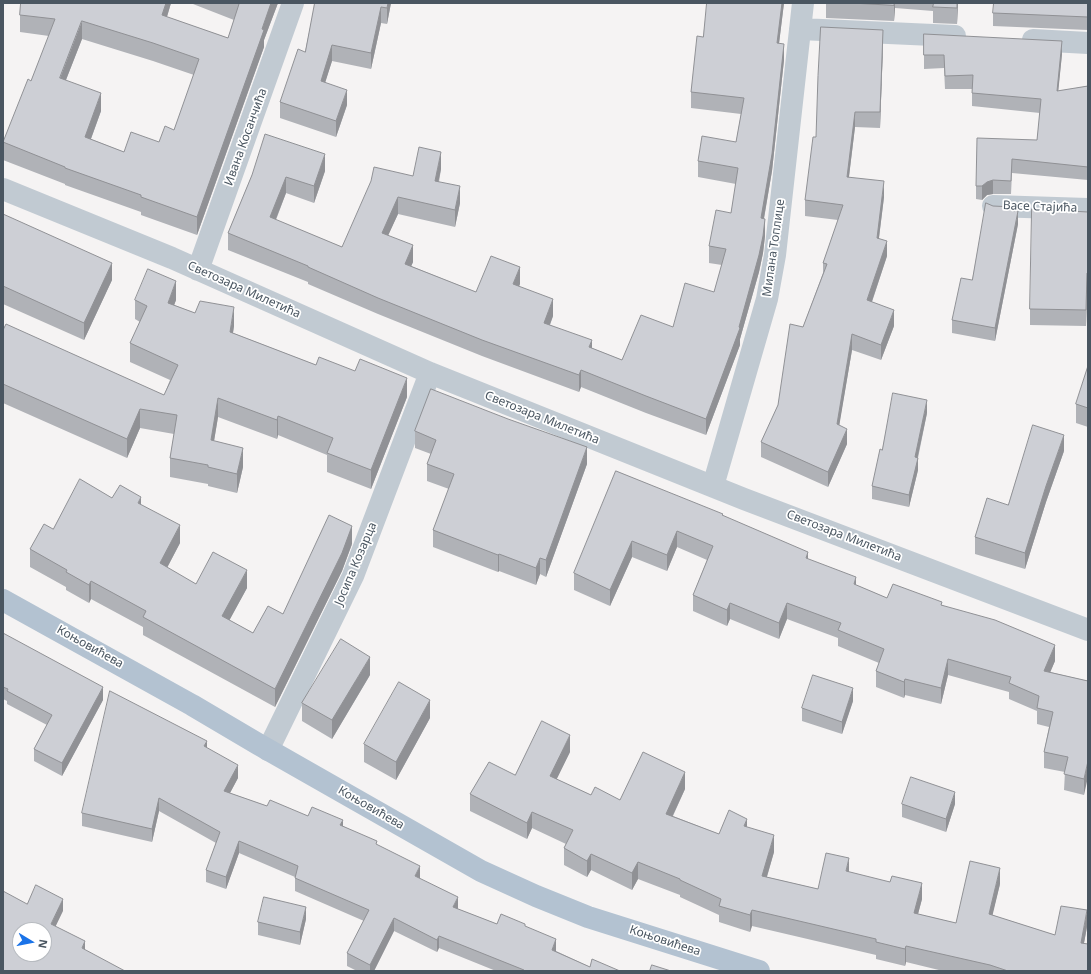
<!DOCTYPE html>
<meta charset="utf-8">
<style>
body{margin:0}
#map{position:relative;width:1091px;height:974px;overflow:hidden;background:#f5f3f3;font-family:"Noto Sans",sans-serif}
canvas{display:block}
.frame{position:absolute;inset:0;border:4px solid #4a5661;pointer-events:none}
.north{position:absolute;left:12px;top:922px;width:40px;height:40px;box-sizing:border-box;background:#fff;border:1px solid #b7bbc0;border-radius:50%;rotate:100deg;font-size:11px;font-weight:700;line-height:16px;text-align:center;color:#4a5661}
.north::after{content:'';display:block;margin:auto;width:14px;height:18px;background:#1a73e8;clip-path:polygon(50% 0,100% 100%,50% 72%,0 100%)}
</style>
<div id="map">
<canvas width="1091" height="974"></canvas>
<div class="frame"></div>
<div class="north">N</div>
</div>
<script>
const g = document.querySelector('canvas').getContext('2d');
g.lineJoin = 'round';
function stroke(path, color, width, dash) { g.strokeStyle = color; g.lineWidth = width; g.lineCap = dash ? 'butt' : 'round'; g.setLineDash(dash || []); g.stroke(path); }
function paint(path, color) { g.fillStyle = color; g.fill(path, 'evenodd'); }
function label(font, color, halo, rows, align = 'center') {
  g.font = font + ' "Noto Sans",sans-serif'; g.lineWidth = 3.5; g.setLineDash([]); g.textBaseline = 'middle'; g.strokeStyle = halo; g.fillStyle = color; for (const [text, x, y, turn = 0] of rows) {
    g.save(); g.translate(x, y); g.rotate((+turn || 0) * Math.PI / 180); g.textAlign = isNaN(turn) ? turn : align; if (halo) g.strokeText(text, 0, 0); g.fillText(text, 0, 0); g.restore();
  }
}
stroke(new Path2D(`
 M 800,29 L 955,36
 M 1033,40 L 1088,43
 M 3,189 L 172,258 L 430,373 L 744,499 L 1088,630
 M 993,206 L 1088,209
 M 198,270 L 293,3
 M 713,486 L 767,299 L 775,255 L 803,3
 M 268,750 L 353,576 L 430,373`), '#c1cad2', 22);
stroke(new Path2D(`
 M 3,600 L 192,705 L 258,744 L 481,871 L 536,896 L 588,917 L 759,971`), '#b3c2d1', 22);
paint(new Path2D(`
 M 21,3 L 171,3 L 167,17 L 228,38 L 234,20 L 193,4 L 193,3 L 278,3 L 264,40 L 264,47 L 197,235 L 141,215 L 141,212 L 65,185 L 65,184 L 3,160 L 3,142 L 31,81 L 49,36 L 20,32 L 20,15 ZM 82,39 L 153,61 L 194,75 L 174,130 L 159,142 L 124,152 L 91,139 L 101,111 L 66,80 Z
 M 315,3 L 391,3 L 387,24 L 381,23 L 371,69 L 332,61 L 325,82 L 347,105 L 336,137 L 280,118 L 280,102 L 305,52 Z
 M 784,3 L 779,43 L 784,60 L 772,171 L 764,219 L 765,236 L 763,253 L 759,272 L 740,339 L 740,345 L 706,435 L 646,413 L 581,387 L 579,392 L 482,356 L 378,314 L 308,284 L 308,282 L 228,250 L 228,233 L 252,175 L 325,171 L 314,203 L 286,193 L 276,220 L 342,247 L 413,176 L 441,169 L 439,182 L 460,203 L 455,227 L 398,214 L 388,235 L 413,262 L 411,266 L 476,292 L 520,284 L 519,286 L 553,316 L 550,325 L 592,348 L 622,360 L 673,327 L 714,292 L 722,265 L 709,263 L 709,246 L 731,213 L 736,184 L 698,177 L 698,161 L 736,142 L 741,114 L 691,108 L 691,92 L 703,37 Z
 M 826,3 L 958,3 L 957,24 L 933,23 L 933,11 L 895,8 L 894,21 L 826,18 Z
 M 1088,3 L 1088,30 L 993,26 L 993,13 Z
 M 924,34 L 1062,54 L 1058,91 L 1088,86 L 1088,180 L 1012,173 L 1011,194 L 993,194 L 987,195 L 982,200 L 976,199 L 976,186 L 1037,140 L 1040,113 L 972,106 L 972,89 L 945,89 L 944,68 L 924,69 Z
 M 883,46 L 880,128 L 855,127 L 849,177 L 884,197 L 879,238 L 887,256 L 872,302 L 894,326 L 881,360 L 852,350 L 839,425 L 847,444 L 828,487 L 761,457 L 761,442 L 778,405 L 803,327 L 823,273 L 823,263 L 838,220 L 805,216 L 805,200 Z
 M 993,206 L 1013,211 L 1018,224 L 995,341 L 952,333 L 952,320 L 972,280 Z
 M 1088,212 L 1088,289 L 1087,289 L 1086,326 L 1030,325 L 1030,309 Z
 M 3,214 L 112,280 L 84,340 L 3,304 Z
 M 135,300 L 176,300 L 174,305 L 195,313 L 234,326 L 233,333 L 316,365 L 407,397 L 371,489 L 327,472 L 327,455 L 278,435 L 277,439 L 218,417 L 214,441 L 243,467 L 237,493 L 208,486 L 208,484 L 170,477 L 170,458 L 174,434 L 140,428 L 127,458 L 3,403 L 3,330 L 164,395 L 170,380 L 130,362 L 130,343 L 140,322 L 135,319 Z
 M 1088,366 L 1088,427 L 1076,423 L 1076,404 Z
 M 927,413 L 918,458 L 918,470 L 909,507 L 872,499 L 872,486 L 882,450 Z
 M 415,431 L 587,464 L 546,577 L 540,574 L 536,585 L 499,571 L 498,572 L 433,547 L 433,530 L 449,489 L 427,481 L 427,464 L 431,454 L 415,448 Z
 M 1064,451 L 1046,502 L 1025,569 L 975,554 L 975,537 Z
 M 616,471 L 723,516 L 808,559 L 856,585 L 887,598 L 942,605 L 1055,661 L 1050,672 L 1088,681 L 1084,795 L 1064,790 L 1065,772 L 1044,768 L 1044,752 L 1049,727 L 1037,724 L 1037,711 L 1009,699 L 1009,692 L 948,675 L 941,704 L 905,695 L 904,698 L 876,687 L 876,671 L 879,663 L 838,646 L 838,638 L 787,619 L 779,639 L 730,619 L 727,626 L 693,611 L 693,595 L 707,560 L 677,547 L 667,571 L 632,557 L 610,606 L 574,590 L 574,573 Z
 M 112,498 L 141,505 L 180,543 L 167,568 L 196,584 L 247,588 L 229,620 L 253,633 L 283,614 L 352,544 L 342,571 L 275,707 L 143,635 L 143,627 L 91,599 L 89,603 L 66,590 L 66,587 L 30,567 L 30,549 L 53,529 Z
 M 3,633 L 103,700 L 62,776 L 34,761 L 34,749 L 47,725 L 7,704 L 7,701 L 3,699 Z
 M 370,675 L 332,739 L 302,721 L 302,703 Z
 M 853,701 L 842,734 L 802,721 L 802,708 Z
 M 430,718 L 396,780 L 364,762 L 364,744 Z
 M 207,748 L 238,778 L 230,793 L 267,806 L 308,816 L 343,826 L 377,845 L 458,909 L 497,924 L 525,927 L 556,951 L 590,967 L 620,971 L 496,971 L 439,948 L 437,952 L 394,931 L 374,971 L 357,971 L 347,966 L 347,953 L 364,921 L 295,891 L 295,877 L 239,853 L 226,889 L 206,882 L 206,870 L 216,843 L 159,811 L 152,842 L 82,826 L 82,813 Z
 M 570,752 L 556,779 L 591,795 L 620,800 L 685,789 L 673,816 L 719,834 L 747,827 L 774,852 L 767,877 L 818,889 L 849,872 L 922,899 L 918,914 L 956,923 L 1000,884 L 992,915 L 1055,935 L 1087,927 L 1084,943 L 1088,971 L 943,971 L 906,962 L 905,966 L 876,959 L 876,955 L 752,926 L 750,932 L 719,922 L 719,915 L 680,897 L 680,895 L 638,879 L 632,890 L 591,870 L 587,877 L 564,865 L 564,848 L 566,844 L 532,828 L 527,839 L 470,811 L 470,794 Z
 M 902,804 L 955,804 L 946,832 L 902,817 Z
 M 306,919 L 300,945 L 258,935 L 258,922 Z`), '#b0b2b7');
paint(new Path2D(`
 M 166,3 L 171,3 L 162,33 L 162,15 Z
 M 271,3 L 278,3 L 264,40 L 264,47 L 197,235 L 197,217 L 262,29 Z
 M 388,3 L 391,3 L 387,24 L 387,8 Z
 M 782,3 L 784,3 L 777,60 L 777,43 Z
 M 894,3 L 895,3 L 895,8 L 894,21 Z
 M 957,3 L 958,3 L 957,24 Z
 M 381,7 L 381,23 L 371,69 L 371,53 Z
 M 82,21 L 82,39 L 60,95 L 60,78 Z
 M 883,30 L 883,46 L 880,128 L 880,112 Z
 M 1062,41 L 1062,54 L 1057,104 L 1057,91 Z
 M 784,44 L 784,60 L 772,171 L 761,235 L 761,218 Z
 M 332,45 L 332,61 L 321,96 L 321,81 Z
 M 347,90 L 347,105 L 336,137 L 336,121 Z
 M 101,93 L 101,111 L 85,155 L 85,137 Z
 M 855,112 L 855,127 L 847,192 L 847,177 Z
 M 441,152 L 441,169 L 435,198 L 435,181 Z
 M 325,154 L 325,171 L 314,203 L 314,186 Z
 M 286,177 L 286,193 L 270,234 L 270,217 Z
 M 993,180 L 993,194 L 987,195 L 982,200 L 982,186 L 987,182 Z
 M 884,181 L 884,197 L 877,253 L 877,238 Z
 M 460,186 L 460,203 L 455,227 L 455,210 Z
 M 398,197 L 398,214 L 382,249 L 382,233 Z
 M 1018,211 L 1018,224 L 995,341 L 995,328 Z
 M 765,219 L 765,236 L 763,253 L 759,272 L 740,339 L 740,345 L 706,435 L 706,419 L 739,327 Z
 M 887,241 L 887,256 L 867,316 L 867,300 Z
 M 413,245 L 413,262 L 405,281 L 405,264 Z
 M 112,263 L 112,280 L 84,340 L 84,323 Z
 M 520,267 L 520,284 L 513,301 L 513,284 Z
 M 1087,273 L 1087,289 L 1086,326 L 1086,310 Z
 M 176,281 L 176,300 L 168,322 L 168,303 Z
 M 553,299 L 553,316 L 544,340 L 544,323 Z
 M 234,307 L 234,326 L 230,351 L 230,332 Z
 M 894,310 L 894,326 L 881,360 L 881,345 Z
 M 852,334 L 852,350 L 837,439 L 837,424 Z
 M 592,340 L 592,357 L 589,347 Z
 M 581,370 L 581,387 L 579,392 L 579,375 Z
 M 407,378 L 407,397 L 371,489 L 371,470 Z
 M 218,398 L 218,417 L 211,459 L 211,440 Z
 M 927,400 L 927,413 L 917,460 L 918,458 L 918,470 L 909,507 L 909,495 L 915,457 Z
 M 140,409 L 140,428 L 127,458 L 127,439 Z
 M 278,416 L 278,435 L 277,439 L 277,420 Z
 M 847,429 L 847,444 L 828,487 L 828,472 Z
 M 1064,435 L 1064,451 L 1046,502 L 1025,569 L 1025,553 L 1046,486 Z
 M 587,447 L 587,464 L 546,577 L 546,560 Z
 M 243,448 L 243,467 L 237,493 L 237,474 Z
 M 141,497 L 141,515 L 138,503 Z
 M 180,525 L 180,543 L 160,581 L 160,563 Z
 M 352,526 L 352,544 L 342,571 L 275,707 L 275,689 Z
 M 677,531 L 677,547 L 667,571 L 667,555 Z
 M 632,541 L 632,557 L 610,606 L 610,590 Z
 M 808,552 L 808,568 L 806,558 Z
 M 499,554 L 499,571 L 498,572 L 498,555 Z
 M 540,558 L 540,574 L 536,585 L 536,568 Z
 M 247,570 L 247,588 L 222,634 L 222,616 Z
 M 856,577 L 856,594 L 854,584 Z
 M 91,581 L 91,599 L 89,603 L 89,585 Z
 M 730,603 L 730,619 L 727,626 L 727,610 Z
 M 787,603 L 787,619 L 779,639 L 779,623 Z
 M 1055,645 L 1055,661 L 1044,687 L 1044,671 Z
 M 370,657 L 370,675 L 332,739 L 332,720 Z
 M 948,659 L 948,675 L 941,704 L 941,688 Z
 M 905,679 L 905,695 L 904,698 L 904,682 Z
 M 103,687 L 103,700 L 62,776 L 62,763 Z
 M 853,688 L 853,701 L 842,734 L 842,722 Z
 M 430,700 L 430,718 L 396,780 L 396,762 Z
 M 570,735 L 570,752 L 550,793 L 550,776 Z
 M 207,741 L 207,753 L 204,746 Z
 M 1088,761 L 1088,777 L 1084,795 L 1084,779 Z
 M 238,765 L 238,778 L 224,804 L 224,791 Z
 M 685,772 L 685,789 L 666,830 L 666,814 Z
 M 955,792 L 955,804 L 946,832 L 946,819 Z
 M 159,798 L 159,811 L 152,842 L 152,829 Z
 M 532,812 L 532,828 L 527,839 L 527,823 Z
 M 747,819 L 747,835 L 744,826 Z
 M 343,820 L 343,832 L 340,825 Z
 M 774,835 L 774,852 L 762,893 L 762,876 Z
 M 239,841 L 239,853 L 226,889 L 226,877 Z
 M 591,854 L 591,870 L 587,877 L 587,861 Z
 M 849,858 L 849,874 L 846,871 Z
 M 638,862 L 638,879 L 632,890 L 632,873 Z
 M 420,866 L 420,879 L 415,876 Z
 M 1000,868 L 1000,884 L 989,930 L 989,914 Z
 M 922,883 L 922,899 L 914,929 L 914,913 Z
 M 458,897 L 458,910 L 453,907 Z
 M 63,899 L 63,911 L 51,936 L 51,924 Z
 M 306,907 L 306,919 L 300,945 L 300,932 Z
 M 752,910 L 752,926 L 750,932 L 750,915 Z
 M 1087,910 L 1087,927 L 1081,959 L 1081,943 Z
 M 394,918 L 394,931 L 374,971 L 370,971 L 370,965 Z
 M 439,936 L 439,948 L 437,952 L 437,940 Z
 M 556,939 L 556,952 L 552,950 Z
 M 85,941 L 85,953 L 82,948 Z
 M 906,946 L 906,962 L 905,966 L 905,949 Z`), '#909195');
const building = new Path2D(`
 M 21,3 L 166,3 L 162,15 L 228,38 L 239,4 L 236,3 L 271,3 L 262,29 L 264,30 L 197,217 L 141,197 L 141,195 L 65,168 L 65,167 L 3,142 L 28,79 L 31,81 L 55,19 L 20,15 ZM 82,21 L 153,43 L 199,59 L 174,130 L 165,126 L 159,142 L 131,132 L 124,152 L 85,137 L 101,93 L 60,78 Z
 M 315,3 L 388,3 L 387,8 L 381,7 L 371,53 L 332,45 L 321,81 L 347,90 L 336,121 L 280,102 L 298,49 L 305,52 Z
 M 707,3 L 782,3 L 777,43 L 784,44 L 772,154 L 761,218 L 765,219 L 763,236 L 759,255 L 739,327 L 740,328 L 706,419 L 646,396 L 581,370 L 579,375 L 482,340 L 378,298 L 308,267 L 308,266 L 228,233 L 252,175 L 265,134 L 325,154 L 314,186 L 286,177 L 270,217 L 342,247 L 371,181 L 374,167 L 413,176 L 419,147 L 441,152 L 435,181 L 460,186 L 455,210 L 398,197 L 382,233 L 413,245 L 405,264 L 476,292 L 491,256 L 520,267 L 513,284 L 553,299 L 544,323 L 592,340 L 589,347 L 622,360 L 641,315 L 673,327 L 685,283 L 714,292 L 726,249 L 709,246 L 716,210 L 731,213 L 738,168 L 698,161 L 702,136 L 736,142 L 744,98 L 691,92 L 697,36 L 703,37 Z
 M 852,3 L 894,3 L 894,5 Z
 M 934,3 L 957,3 L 957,8 L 933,7 Z
 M 994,3 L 1088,3 L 1088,17 L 993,13 Z
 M 821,27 L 883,30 L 880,112 L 855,112 L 847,177 L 884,181 L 877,238 L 887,241 L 867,300 L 894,310 L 881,345 L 852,334 L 837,424 L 847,429 L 828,472 L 761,442 L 778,405 L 790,324 L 803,327 L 827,264 L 823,263 L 843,205 L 805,200 L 813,137 L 816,137 L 818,76 Z
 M 924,34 L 1062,41 L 1057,91 L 1088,86 L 1088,167 L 1012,159 L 1011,181 L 993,180 L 987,182 L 982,186 L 976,186 L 977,138 L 1037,140 L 1041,99 L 972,93 L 973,75 L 945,76 L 944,55 L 924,55 Z
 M 986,203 L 993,206 L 1013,207 L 1013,211 L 1018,211 L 995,328 L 952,320 L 961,278 L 972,280 Z
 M 1032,209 L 1088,212 L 1088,273 L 1087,273 L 1086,310 L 1030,309 Z
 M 3,214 L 112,263 L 84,323 L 3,286 Z
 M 148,269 L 176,281 L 168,303 L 195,313 L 200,301 L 234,307 L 230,332 L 316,365 L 319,357 L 355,371 L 360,359 L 407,378 L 371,470 L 327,453 L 333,438 L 278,416 L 277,420 L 218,398 L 211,440 L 243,448 L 237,474 L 208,467 L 208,465 L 170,458 L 177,415 L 140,409 L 127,439 L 3,384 L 3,330 L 6,324 L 164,395 L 178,365 L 130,343 L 147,306 L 135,300 Z
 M 1088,366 L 1088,408 L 1076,404 Z
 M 431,389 L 508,419 L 587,447 L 546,560 L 540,558 L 536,568 L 499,554 L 498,555 L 433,530 L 454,474 L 427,464 L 436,440 L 415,431 Z
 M 893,393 L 927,400 L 915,457 L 918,458 L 909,495 L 872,486 L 880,449 L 882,450 Z
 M 1033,425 L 1064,435 L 1046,486 L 1025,553 L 975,537 L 987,498 L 1008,505 Z
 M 616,471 L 723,514 L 722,515 L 808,552 L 806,558 L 856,577 L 854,584 L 887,598 L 893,584 L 942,602 L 941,605 L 995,620 L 1055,645 L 1044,671 L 1088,681 L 1088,761 L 1084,779 L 1064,774 L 1068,757 L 1044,752 L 1053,712 L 1037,708 L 1039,696 L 1009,683 L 1011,677 L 948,659 L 941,688 L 905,679 L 904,682 L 876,671 L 884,649 L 838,630 L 841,623 L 787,603 L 779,623 L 730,603 L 727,610 L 693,595 L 713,546 L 677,531 L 667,555 L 632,541 L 610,590 L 574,573 Z
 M 80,479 L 112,498 L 120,485 L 141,497 L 138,503 L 180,525 L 160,563 L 196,584 L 213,552 L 247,570 L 222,616 L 253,633 L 268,606 L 283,614 L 329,515 L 352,526 L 342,553 L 275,689 L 143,617 L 146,611 L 91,581 L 89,585 L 66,572 L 67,570 L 30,549 L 44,524 L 53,529 Z
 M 3,633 L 103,687 L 62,763 L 34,749 L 52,715 L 7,691 L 8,689 L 3,687 Z
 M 341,639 L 370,657 L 332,720 L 302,703 Z
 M 813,675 L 853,688 L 842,722 L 802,708 Z
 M 399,682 L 430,700 L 396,762 L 364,744 Z
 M 110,691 L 207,741 L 204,746 L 238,765 L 224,791 L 267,806 L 270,800 L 308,816 L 312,807 L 343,820 L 340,825 L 377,841 L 376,844 L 420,866 L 415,876 L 458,897 L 453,907 L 497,924 L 501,914 L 525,924 L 525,926 L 556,939 L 552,950 L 590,967 L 592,959 L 620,971 L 523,971 L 524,970 L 439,936 L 437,940 L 394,918 L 370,965 L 347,953 L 369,910 L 295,878 L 298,866 L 239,841 L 226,877 L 206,870 L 220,832 L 159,798 L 152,829 L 82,813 Z
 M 542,721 L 570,735 L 550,776 L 591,795 L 595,787 L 620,800 L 643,752 L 685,772 L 666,814 L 719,834 L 729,810 L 747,819 L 744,826 L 774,835 L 762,876 L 818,889 L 826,853 L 849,858 L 846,871 L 890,882 L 892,876 L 922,883 L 914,913 L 956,923 L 970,861 L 1000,868 L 989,914 L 1055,935 L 1061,906 L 1087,910 L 1081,943 L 1088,944 L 1088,971 L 1008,971 L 990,965 L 906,946 L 905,949 L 876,942 L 876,939 L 752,910 L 750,915 L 719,906 L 721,899 L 680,880 L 680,879 L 638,862 L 632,873 L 591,854 L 587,861 L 564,848 L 573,830 L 532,812 L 527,823 L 470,794 L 489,762 L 515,775 Z
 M 911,777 L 955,792 L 946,819 L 902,804 Z
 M 36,885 L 63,899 L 51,924 L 85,941 L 82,948 L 125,971 L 3,971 L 3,891 L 27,904 ZM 20,930 L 44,930 L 44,954 L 20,954 Z
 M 264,897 L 306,907 L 300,932 L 258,922 Z
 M 652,965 L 671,971 L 650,971 Z`);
paint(building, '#cdcfd5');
stroke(building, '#909195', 1);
label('12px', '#4a5661', '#fff', [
 ["Ивана Косанчића",246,137,-70],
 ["Васе Стајића",1040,207,2],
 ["Милана Топлице",774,248,-82],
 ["Светозара Милетића",244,290,24],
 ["Светозара Милетића",542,418,22],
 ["Светозара Милетића",844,536,21],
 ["Јосипа Козарца",356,564,-67],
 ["Коњовићева",90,647,29],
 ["Коњовићева",371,808,30],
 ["Коњовићева",665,941,18]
]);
</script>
